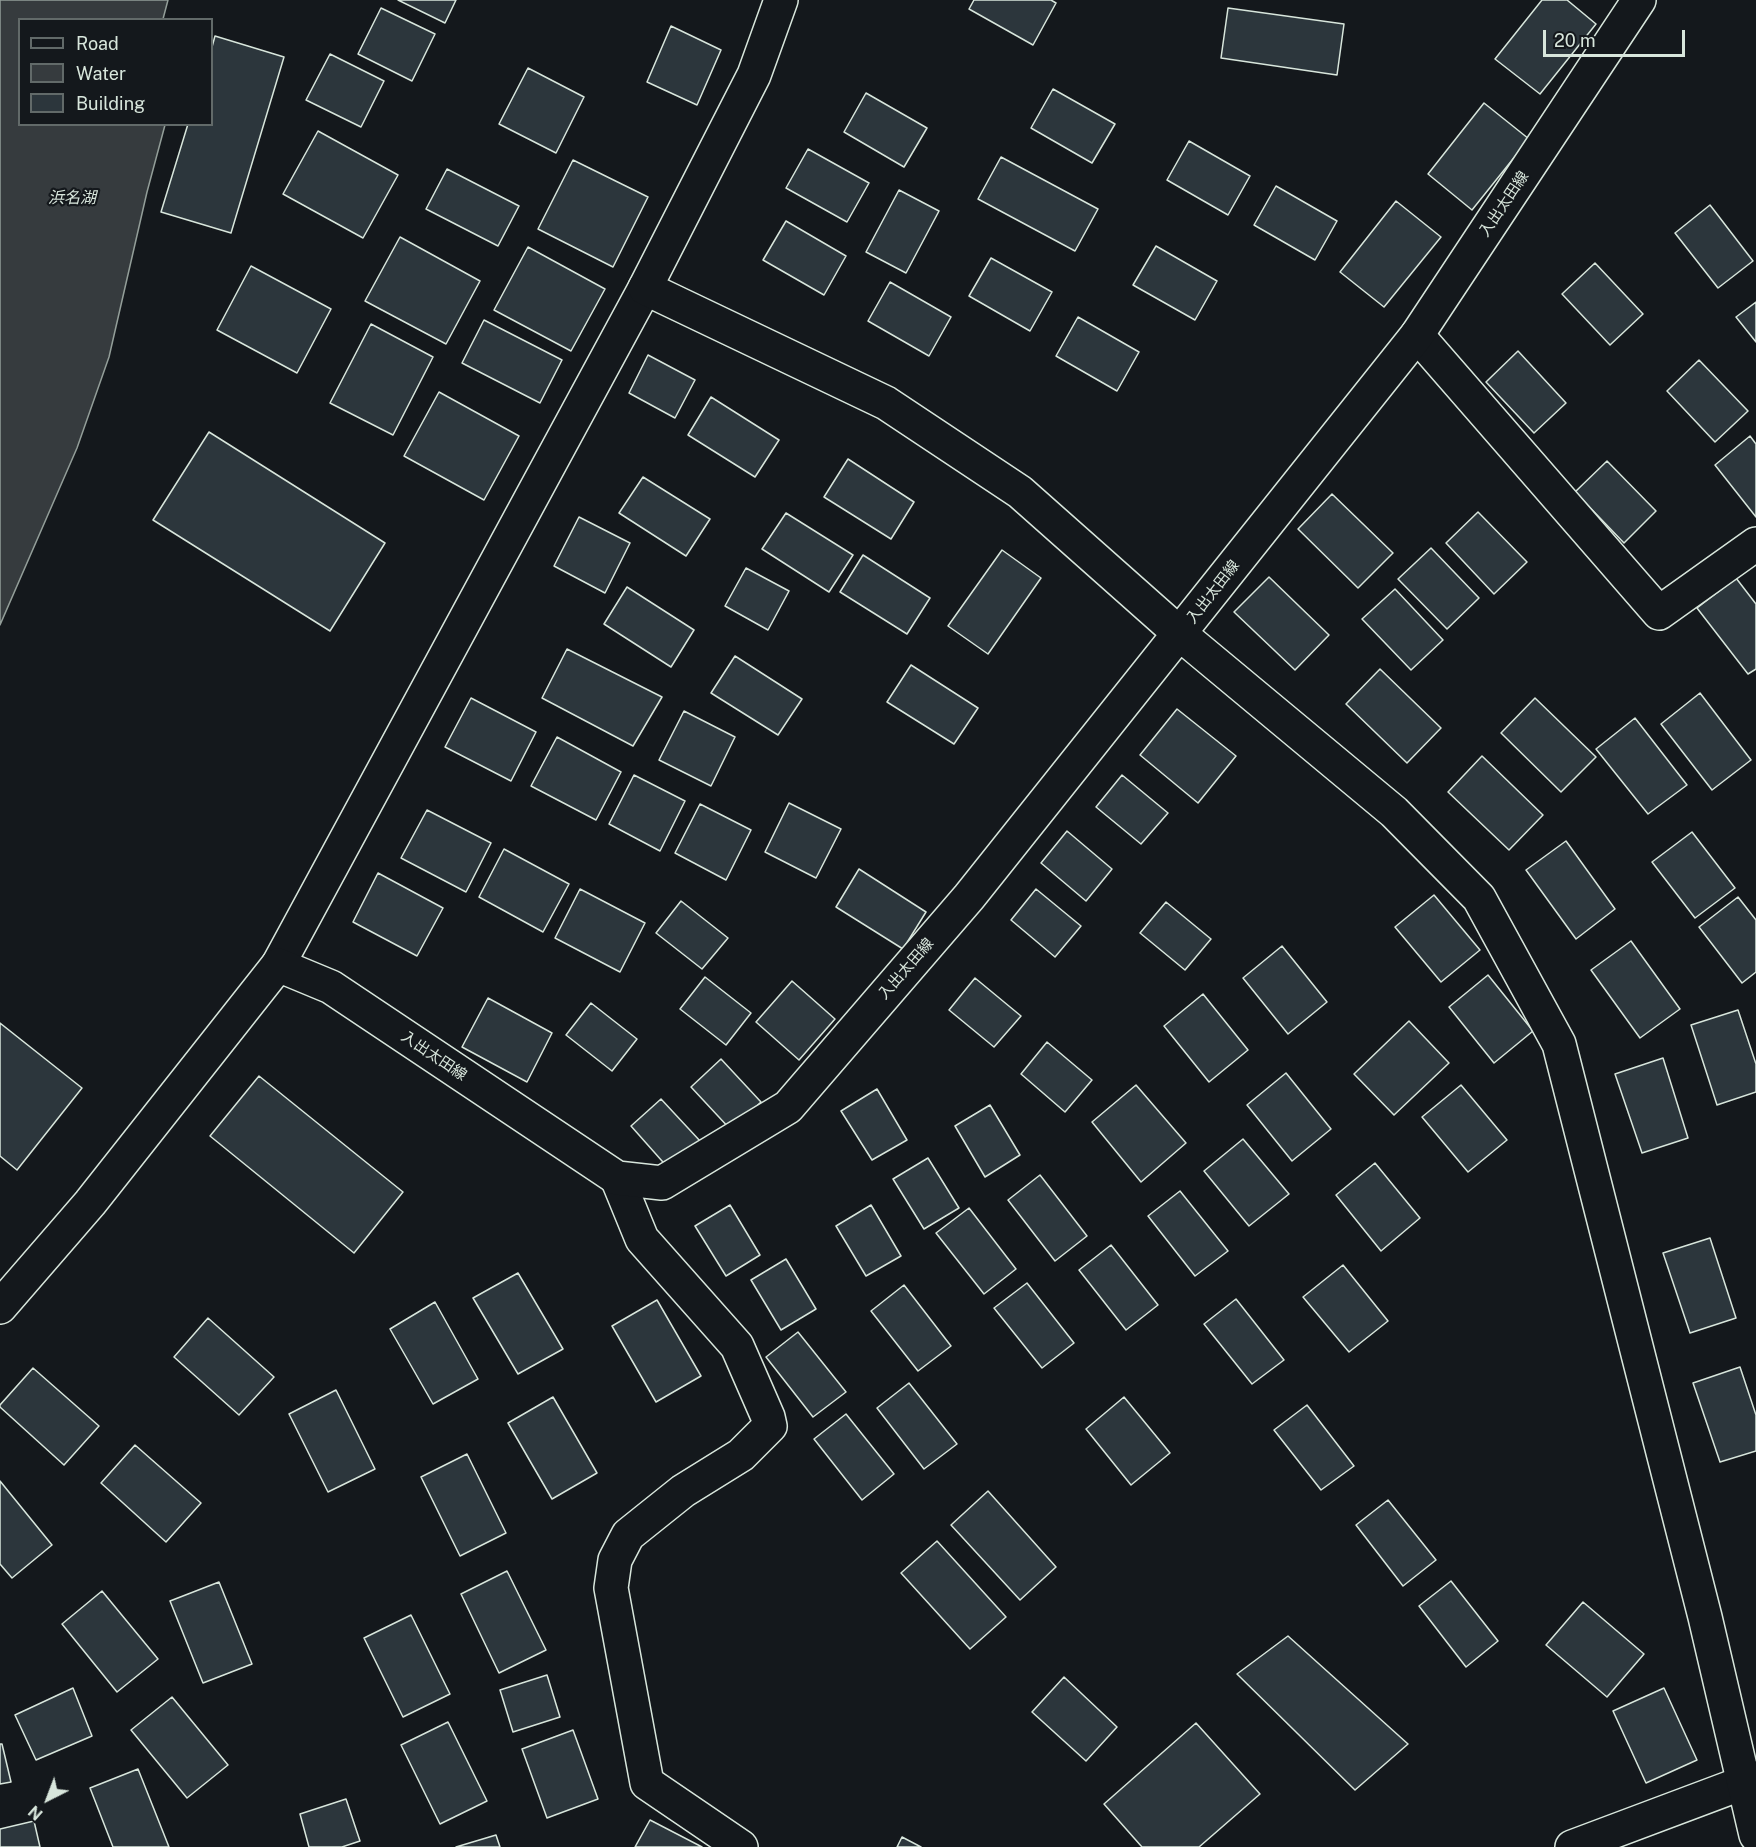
<!DOCTYPE html>
<meta charset="utf-8">
<style>
body{margin:0}
#map{position:relative;width:1756px;height:1847px;overflow:hidden;background:#14181c;font-family:"Public Sans",sans-serif}
canvas{display:block}
.legend{position:absolute;left:18px;top:18px;width:195px;height:108px;box-sizing:border-box;background:#14181c;border:2px solid #626a69;margin:0;padding:8px 10px;list-style:none;font-size:18px;color:#d8e6dc}
.legend li{display:flex;align-items:center;gap:12px;height:30px}
.legend b{width:30px;border:2px solid #626a69}
.north{position:absolute;left:18px;top:1769px;width:60px;height:60px;-webkit-text-stroke:4px #14181c;paint-order:stroke;rotate:222deg;font-size:16px;font-weight:700;line-height:24px;text-align:center;color:#d8e6dc}
.north::after{content:'';display:block;margin:auto;width:21px;height:27px;background:#d8e6dc;clip-path:polygon(50% 0,100% 100%,50% 72%,0 100%)}
.scale{position:absolute;left:1543px;top:30px;width:142px;height:27px;box-sizing:border-box;border:3px solid #d8e6dc;border-top:0;padding-left:8px;font-size:18px;line-height:21px;white-space:nowrap;color:#d8e6dc;-webkit-text-stroke:4px #14181c;paint-order:stroke}
</style>
<div id="map">
<canvas width="1756" height="1847"></canvas>
<ul class="legend">
<li><b style="height:8px;background:#14181c"></b>Road</li>
<li><b style="height:16px;background:#363b3e"></b>Water</li>
<li><b style="height:16px;background:#2c363c"></b>Building</li>
</ul>
<div class="north">N</div>
<div class="scale">20 m</div>
</div>
<script>
const g = document.querySelector('canvas').getContext('2d');
g.lineJoin = 'round';
function paint(path, color) { g.fillStyle = color; g.fill(path, 'evenodd'); }
function stroke(path, color, width, dash) { g.strokeStyle = color; g.lineWidth = width; g.lineCap = dash ? 'butt' : 'round'; g.setLineDash(dash || []); g.stroke(path); }
function label(font, color, halo, rows, align = 'center') {
  g.font = font + ' "Public Sans","Noto Sans JP",sans-serif'; g.lineWidth = 4.5; g.setLineDash([]); g.textBaseline = 'middle'; g.strokeStyle = halo; g.fillStyle = color; for (const [text, x, y, turn = 0] of rows) {
    g.save(); g.translate(x, y); g.rotate((+turn || 0) * Math.PI / 180); g.textAlign = isNaN(turn) ? turn : align; if (halo) g.strokeText(text, 0, 0); g.fillText(text, 0, 0); g.restore();
  }
}
const water = new Path2D(`
 M 0,0 L 168,0 L 163,19 L 20,20 L 20,124 L 165,125 L 147,192 L 109,357 L 77,448 L 0,625 Z`);
paint(water, '#363b3e');
stroke(water, '#939e99', 1.5);
const building = new Path2D(`
 M 398,0 L 456,0 L 445,23 Z
 M 974,0 L 1051,0 L 1056,3 L 1033,45 L 969,9 Z
 M 1542,0 L 1567,0 L 1596,24 L 1540,94 L 1495,59 Z
 M 381,8 L 435,34 L 412,81 L 358,54 Z
 M 1228,8 L 1344,24 L 1337,75 L 1221,58 Z
 M 671,26 L 721,50 L 697,105 L 647,82 Z
 M 215,36 L 284,57 L 231,233 L 161,212 L 188,124 L 212,124 L 212,47 Z
 M 330,54 L 384,81 L 361,127 L 306,100 Z
 M 528,68 L 584,97 L 556,153 L 499,124 Z
 M 1053,89 L 1115,124 L 1092,163 L 1031,128 Z
 M 866,93 L 927,128 L 904,167 L 844,132 Z
 M 1484,103 L 1529,139 L 1472,210 L 1428,174 Z
 M 318,131 L 398,175 L 363,238 L 283,194 Z
 M 1189,141 L 1250,176 L 1228,215 L 1167,180 Z
 M 808,149 L 869,183 L 847,222 L 786,188 Z
 M 1001,157 L 1098,209 L 1075,251 L 978,199 Z
 M 573,160 L 648,197 L 613,267 L 538,229 Z
 M 447,169 L 519,206 L 498,246 L 426,209 Z
 M 1276,186 L 1337,221 L 1315,260 L 1254,225 Z
 M 899,190 L 939,211 L 906,273 L 866,252 Z
 M 1396,201 L 1441,237 L 1384,307 L 1340,272 Z
 M 1710,205 L 1753,261 L 1718,288 L 1675,233 Z
 M 786,221 L 846,256 L 824,295 L 763,260 Z
 M 400,237 L 480,281 L 446,344 L 365,301 Z
 M 1156,246 L 1217,281 L 1195,320 L 1133,285 Z
 M 528,247 L 605,289 L 571,351 L 494,310 Z
 M 991,258 L 1052,292 L 1030,331 L 969,296 Z
 M 1595,263 L 1643,314 L 1610,345 L 1562,294 Z
 M 251,266 L 331,309 L 297,373 L 217,330 Z
 M 890,282 L 951,317 L 929,356 L 868,321 Z
 M 1756,302 L 1756,342 L 1736,317 Z
 M 1078,317 L 1139,352 L 1117,391 L 1056,356 Z
 M 484,320 L 562,360 L 540,403 L 462,363 Z
 M 371,324 L 433,357 L 393,435 L 330,403 Z
 M 1518,351 L 1566,403 L 1534,433 L 1486,382 Z
 M 648,355 L 695,380 L 675,418 L 629,393 Z
 M 1699,360 L 1748,411 L 1715,442 L 1667,391 Z
 M 439,392 L 519,436 L 484,500 L 404,456 Z
 M 711,397 L 779,440 L 755,477 L 688,435 Z
 M 209,432 L 385,543 L 330,631 L 153,520 Z
 M 1750,436 L 1756,444 L 1756,517 L 1715,465 Z
 M 848,459 L 914,502 L 891,539 L 824,497 Z
 M 1607,461 L 1656,511 L 1624,543 L 1575,492 Z
 M 643,477 L 710,519 L 686,556 L 619,513 Z
 M 1332,494 L 1393,553 L 1358,588 L 1298,529 Z
 M 1478,512 L 1527,562 L 1494,594 L 1446,543 Z
 M 786,513 L 853,555 L 829,592 L 762,549 Z
 M 579,517 L 630,543 L 605,593 L 554,566 Z
 M 1431,548 L 1479,598 L 1447,629 L 1398,579 Z
 M 1002,550 L 1041,578 L 988,654 L 948,626 Z
 M 863,555 L 930,598 L 907,634 L 840,592 Z
 M 746,568 L 789,591 L 768,630 L 725,606 Z
 M 1269,577 L 1329,635 L 1295,670 L 1234,612 Z
 M 1736,578 L 1756,604 L 1756,669 L 1748,674 L 1697,608 Z
 M 627,587 L 694,630 L 671,667 L 604,624 Z
 M 1395,589 L 1443,640 L 1411,670 L 1362,619 Z
 M 567,649 L 662,697 L 633,746 L 542,698 Z
 M 735,656 L 802,699 L 778,735 L 711,693 Z
 M 911,665 L 978,708 L 954,744 L 887,702 Z
 M 1380,669 L 1441,728 L 1407,763 L 1346,704 Z
 M 1700,693 L 1751,760 L 1712,790 L 1661,724 Z
 M 471,698 L 536,732 L 511,781 L 445,747 Z
 M 1535,698 L 1596,757 L 1561,792 L 1501,733 Z
 M 1177,709 L 1236,756 L 1198,803 L 1140,755 Z
 M 684,711 L 735,737 L 711,786 L 659,760 Z
 M 1635,718 L 1687,785 L 1648,814 L 1596,749 Z
 M 557,737 L 621,772 L 596,820 L 531,786 Z
 M 1482,756 L 1543,815 L 1509,850 L 1448,792 Z
 M 634,775 L 685,801 L 660,851 L 609,824 Z
 M 1122,775 L 1168,813 L 1141,844 L 1096,807 Z
 M 789,803 L 841,829 L 816,878 L 765,852 Z
 M 700,804 L 751,830 L 726,880 L 675,853 Z
 M 427,810 L 491,843 L 466,892 L 401,858 Z
 M 1067,831 L 1112,869 L 1086,901 L 1041,863 Z
 M 1692,832 L 1735,888 L 1695,918 L 1652,862 Z
 M 1566,841 L 1615,909 L 1576,939 L 1526,870 Z
 M 504,849 L 569,884 L 543,932 L 479,897 Z
 M 859,869 L 926,912 L 903,949 L 836,907 Z
 M 378,873 L 443,908 L 417,956 L 353,922 Z
 M 580,889 L 645,923 L 620,972 L 555,938 Z
 M 1036,889 L 1081,926 L 1055,957 L 1011,920 Z
 M 1434,895 L 1480,950 L 1441,982 L 1395,927 Z
 M 1738,897 L 1756,920 L 1756,972 L 1742,983 L 1699,927 Z
 M 681,901 L 728,938 L 702,969 L 656,933 Z
 M 1166,902 L 1211,939 L 1185,970 L 1140,933 Z
 M 1631,941 L 1680,1009 L 1640,1038 L 1591,970 Z
 M 1282,946 L 1327,1002 L 1288,1034 L 1243,978 Z
 M 1488,975 L 1533,1031 L 1494,1063 L 1449,1007 Z
 M 705,977 L 751,1013 L 726,1045 L 680,1009 Z
 M 975,978 L 1021,1016 L 994,1047 L 949,1010 Z
 M 792,981 L 835,1019 L 799,1060 L 756,1022 Z
 M 1203,994 L 1248,1050 L 1209,1082 L 1164,1026 Z
 M 488,998 L 552,1033 L 527,1082 L 462,1047 Z
 M 591,1003 L 637,1039 L 612,1071 L 566,1035 Z
 M 1738,1010 L 1756,1064 L 1756,1092 L 1717,1105 L 1691,1025 Z
 M 1409,1021 L 1449,1063 L 1394,1115 L 1354,1074 Z
 M 0,1023 L 82,1088 L 17,1170 L 0,1156 Z
 M 1047,1042 L 1092,1080 L 1065,1112 L 1021,1074 Z
 M 1663,1058 L 1688,1138 L 1642,1153 L 1615,1074 Z
 M 721,1059 L 761,1102 L 731,1130 L 691,1087 Z
 M 1286,1073 L 1331,1129 L 1292,1161 L 1247,1105 Z
 M 259,1076 L 403,1192 L 354,1253 L 210,1136 Z
 M 1136,1085 L 1186,1143 L 1141,1182 L 1092,1122 Z
 M 1461,1085 L 1507,1140 L 1468,1172 L 1422,1117 Z
 M 877,1089 L 907,1140 L 872,1160 L 841,1111 Z
 M 661,1099 L 701,1142 L 670,1170 L 631,1126 Z
 M 990,1105 L 1020,1155 L 985,1177 L 955,1126 Z
 M 1243,1139 L 1289,1194 L 1249,1226 L 1204,1171 Z
 M 928,1158 L 959,1208 L 924,1229 L 893,1179 Z
 M 1375,1163 L 1420,1218 L 1381,1251 L 1336,1195 Z
 M 1040,1175 L 1087,1236 L 1055,1261 L 1008,1200 Z
 M 1180,1191 L 1228,1251 L 1195,1276 L 1148,1216 Z
 M 730,1205 L 760,1255 L 726,1276 L 695,1226 Z
 M 871,1205 L 901,1256 L 866,1276 L 836,1226 Z
 M 969,1208 L 1016,1269 L 984,1294 L 936,1233 Z
 M 1710,1238 L 1736,1318 L 1690,1333 L 1663,1253 Z
 M 1111,1245 L 1158,1305 L 1126,1330 L 1079,1270 Z
 M 786,1259 L 816,1309 L 781,1330 L 751,1280 Z
 M 1343,1265 L 1388,1321 L 1349,1352 L 1303,1297 Z
 M 518,1273 L 563,1349 L 518,1374 L 473,1298 Z
 M 1027,1283 L 1074,1343 L 1042,1368 L 994,1308 Z
 M 904,1285 L 951,1346 L 918,1371 L 871,1311 Z
 M 1236,1299 L 1284,1360 L 1252,1384 L 1204,1324 Z
 M 657,1300 L 701,1376 L 656,1402 L 612,1326 Z
 M 435,1302 L 478,1379 L 433,1404 L 390,1329 Z
 M 208,1318 L 274,1377 L 239,1415 L 174,1357 Z
 M 798,1332 L 846,1392 L 813,1417 L 766,1357 Z
 M 1740,1367 L 1756,1415 L 1756,1451 L 1720,1462 L 1693,1383 Z
 M 33,1368 L 99,1426 L 64,1465 L 0,1407 L 0,1405 Z
 M 909,1383 L 957,1444 L 924,1469 L 877,1408 Z
 M 336,1390 L 375,1469 L 328,1492 L 289,1414 Z
 M 553,1397 L 597,1473 L 552,1499 L 508,1423 Z
 M 1124,1397 L 1170,1453 L 1131,1485 L 1086,1429 Z
 M 1307,1405 L 1354,1466 L 1321,1490 L 1274,1430 Z
 M 846,1414 L 894,1474 L 862,1500 L 814,1439 Z
 M 135,1445 L 201,1503 L 166,1542 L 101,1483 Z
 M 467,1454 L 506,1533 L 460,1556 L 421,1477 Z
 M 0,1481 L 52,1545 L 12,1578 L 0,1564 Z
 M 988,1491 L 1056,1567 L 1020,1600 L 951,1525 Z
 M 1388,1500 L 1436,1560 L 1403,1586 L 1356,1525 Z
 M 937,1541 L 1006,1617 L 970,1649 L 901,1573 Z
 M 507,1571 L 546,1650 L 499,1673 L 461,1594 Z
 M 1451,1581 L 1498,1641 L 1466,1667 L 1419,1606 Z
 M 219,1582 L 252,1664 L 203,1683 L 170,1601 Z
 M 102,1591 L 158,1659 L 117,1692 L 62,1624 Z
 M 1583,1602 L 1644,1654 L 1607,1697 L 1546,1645 Z
 M 411,1615 L 450,1694 L 403,1717 L 364,1638 Z
 M 1288,1636 L 1408,1744 L 1355,1790 L 1237,1674 Z
 M 547,1675 L 560,1717 L 513,1732 L 500,1690 Z
 M 1064,1677 L 1117,1727 L 1086,1761 L 1032,1712 Z
 M 73,1688 L 92,1736 L 36,1760 L 15,1715 Z
 M 1664,1688 L 1697,1760 L 1646,1783 L 1613,1711 Z
 M 172,1697 L 228,1765 L 187,1798 L 131,1730 Z
 M 448,1722 L 487,1801 L 440,1824 L 401,1745 Z
 M 1196,1723 L 1260,1794 L 1199,1847 L 1142,1847 L 1104,1804 Z
 M 573,1730 L 598,1799 L 547,1818 L 522,1749 Z
 M 0,1744 L 2,1744 L 11,1782 L 0,1784 Z
 M 138,1769 L 169,1847 L 113,1847 L 90,1788 Z
 M 346,1799 L 360,1841 L 342,1847 L 309,1847 L 300,1814 Z
 M 650,1820 L 702,1847 L 635,1847 Z
 M 34,1821 L 40,1847 L 0,1847 L 0,1829 Z
 M 496,1835 L 500,1847 L 456,1847 Z
 M 902,1837 L 921,1847 L 897,1847 Z`);
paint(building, '#2c363c');
stroke(building, '#d8e6dc', 1.5);
const street = new Path2D(`
 M 1417,335 L 1659,613 L 1756,544
 M 278,965 L 645,288
 M 617,1178 L 642,1239 L 737,1346 L 768,1417 L 770,1426 L 741,1455 L 683,1491 L 628,1535 L 615,1560 L 611,1588 L 647,1783 L 741,1847
 M 1572,1847 L 1756,1778`);
const secondary = new Path2D(`
 M 781,0 L 754,75 L 645,288 L 886,403 L 1020,492 L 1180,634 L 1394,812 L 1479,898 L 1559,1044 L 1705,1617 L 1756,1835
 M 0,1307 L 90,1203 L 278,965 L 331,987 L 617,1178 L 662,1183 L 788,1107 L 969,897 L 1417,335 L 1639,0`);
stroke(street, '#d8e6dc', 36);
stroke(secondary, '#d8e6dc', 36);
stroke(street, '#14181c', 33);
stroke(secondary, '#14181c', 33);
label('15px', '#d8e6dc', '#14181c', [
 ["入出太田線",1504,204,-56],
 ["入出太田線",1213,592,-52],
 ["入出太田線",906,969,-49],
 ["入出太田線",434,1056,34]
]);
label('italic 16px', '#d8e6dc', '#14181c', [
 ["浜名湖",72,198]
]);
</script>
